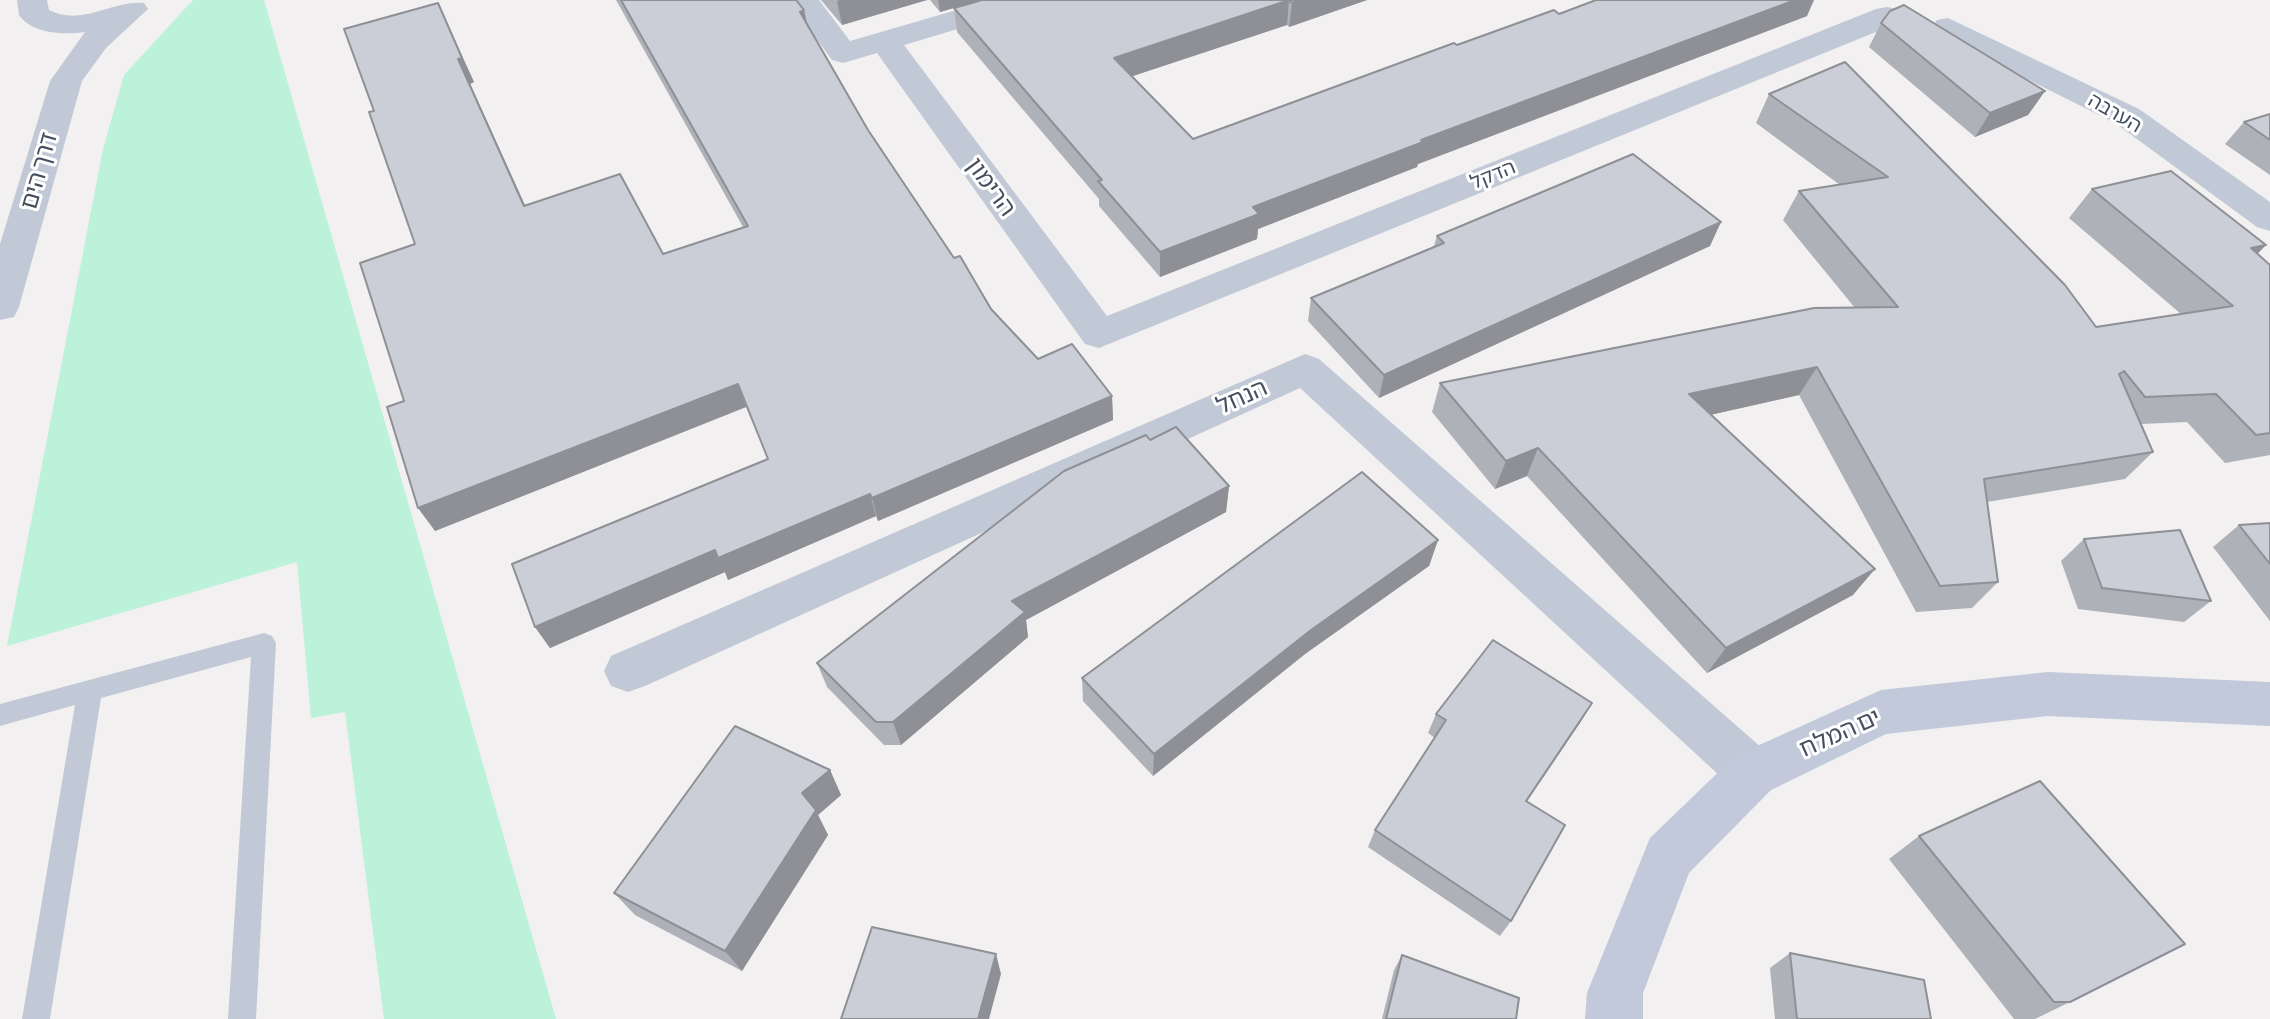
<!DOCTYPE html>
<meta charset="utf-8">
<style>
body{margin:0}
canvas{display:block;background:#f2f0f0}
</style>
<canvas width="2270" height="1019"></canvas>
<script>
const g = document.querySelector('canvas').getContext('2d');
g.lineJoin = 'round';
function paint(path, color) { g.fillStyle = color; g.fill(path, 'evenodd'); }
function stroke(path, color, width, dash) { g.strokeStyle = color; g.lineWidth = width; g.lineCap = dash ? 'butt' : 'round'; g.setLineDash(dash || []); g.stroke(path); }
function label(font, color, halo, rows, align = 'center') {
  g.font = font + ' "Asap Condensed","Noto Sans Hebrew",sans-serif'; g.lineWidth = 6; g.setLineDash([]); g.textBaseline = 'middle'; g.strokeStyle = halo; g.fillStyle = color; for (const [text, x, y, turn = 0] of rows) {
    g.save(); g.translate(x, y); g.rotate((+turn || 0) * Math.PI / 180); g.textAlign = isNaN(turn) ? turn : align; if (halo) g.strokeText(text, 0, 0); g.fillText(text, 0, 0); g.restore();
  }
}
paint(new Path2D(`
 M 193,0 L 264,0 L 556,1019 L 384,1019 L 345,712 L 311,718 L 297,562 L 7,646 L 103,149 L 124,75 Z`), '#bbf2d9');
paint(new Path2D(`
 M 264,633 L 272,636 L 276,643 L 256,1019 L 228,1019 L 251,657 L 101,698 L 50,1019 L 22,1019 L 75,705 L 0,726 L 0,704 Z`), '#c2c9d6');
paint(new Path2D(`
 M 17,0 L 47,0 L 49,10 C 82,27 112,0 144,3 L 148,9 L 106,48 L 82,81 L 19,307 L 14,317 L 0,320 L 0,244 L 50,81 L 85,32 C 65,35 32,34 19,15 Z
 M 788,0 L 819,0 L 850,41 L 991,0 L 1039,0 L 1035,6 L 904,45 L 1107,316 L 1876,9 L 1887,7 L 1898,9 L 1902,16 L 1898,23 L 1099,348 L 1085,344 L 877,53 L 843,63 L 832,60 Z
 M 1948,18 L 2139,109 L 2270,202 L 2270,231 L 2257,227 L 2115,123 L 1937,34 L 1932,27 L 1937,20 Z
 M 1305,354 L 1319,359 L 1771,756 L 1779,773 L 1771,790 L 1753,797 L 1735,790 L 1300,388 L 645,686 L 628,692 L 611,686 L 604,671 L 611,656 Z`), '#c2c9d6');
paint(new Path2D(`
 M 2048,672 L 2270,682 L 2270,726 L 2048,716 L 1886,734 L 1771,790 L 1689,873 L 1643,993 L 1643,1019 L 1585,1019 L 1587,993 L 1650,838 L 1735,756 L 1881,690 Z`), '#c1c9da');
paint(new Path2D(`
 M 616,0 L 796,0 L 804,10 L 807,25 L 868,130 L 954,258 L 991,309 L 1038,359 L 1112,396 L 1113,420 L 878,521 L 876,516 L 728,580 L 725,572 L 550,648 L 535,627 L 768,459 L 746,407 L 435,531 L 404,401 L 415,244 L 374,111 L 449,28 L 474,82 L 470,84 L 525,205 L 663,254 L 743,227 Z
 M 821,0 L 927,0 L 842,25 Z
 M 930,0 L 981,0 L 940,12 Z
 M 982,0 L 1367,0 L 1289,27 L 1287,25 L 1132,76 L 1193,139 L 1457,45 L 1559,14 L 1807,16 L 1418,164 L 1417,167 L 1258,229 L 1257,239 L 1160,277 L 1099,206 L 1099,199 L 957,32 L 954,8 Z
 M 1881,23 L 2045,91 L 2028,115 L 1975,137 L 1869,47 Z
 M 1845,62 L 2096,327 L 2181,314 L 2069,218 L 2092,189 L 2257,254 L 2270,265 L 2270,455 L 2225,463 L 2187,422 L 2141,424 L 2153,452 L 2125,479 L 1987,502 L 1998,582 L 1972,608 L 1916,612 L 1799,395 L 1710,415 L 1853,595 L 1707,673 L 1527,476 L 1495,489 L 1432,412 L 1440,383 L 1855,308 L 1783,220 L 1799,191 L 1840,185 L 1756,123 L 1769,94 Z
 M 2270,114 L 2270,175 L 2225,144 L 2244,122 Z
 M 1437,236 L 1710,246 L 1379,398 L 1308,321 L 1311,298 L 1434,246 Z
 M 1150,440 L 1229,486 L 1226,512 L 1026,620 L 1028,637 L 901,745 L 884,745 L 827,687 L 817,663 Z
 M 2270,523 L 2270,621 L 2213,547 L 2239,525 Z
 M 2084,539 L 2211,601 L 2184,622 L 2078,609 L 2061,561 Z
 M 1438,540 L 1429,566 L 1305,654 L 1153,776 L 1083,701 L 1082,678 Z
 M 1592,703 L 1527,801 L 1511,921 L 1500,936 L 1368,847 L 1375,830 L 1435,738 L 1428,733 L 1436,714 Z
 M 830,770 L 841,795 L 818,815 L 828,835 L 742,971 L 635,915 L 614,893 Z
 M 1919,836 L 2070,1002 L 2035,1019 L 2014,1019 L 1889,859 Z
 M 1790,953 L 1931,1019 L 1775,1019 L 1770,968 Z
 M 1402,955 L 1516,1019 L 1382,1019 L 1394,970 Z`), '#afb1b8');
paint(new Path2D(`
 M 840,0 L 927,0 L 842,25 L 837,1 Z
 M 938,0 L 981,0 L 940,12 Z
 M 1289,0 L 1287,25 L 1115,82 L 1114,58 Z
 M 1300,0 L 1367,0 L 1289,27 L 1292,3 Z
 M 1795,0 L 1814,0 L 1807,16 L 1418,164 L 1417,167 L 1258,229 L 1257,239 L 1160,277 L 1160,252 L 1253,207 L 1421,140 Z
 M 438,3 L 474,82 L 470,84 L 536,230 L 458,59 Z
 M 804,10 L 810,35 L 800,12 Z
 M 2045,91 L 2028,115 L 1975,137 L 1990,113 Z
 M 1721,222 L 1710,246 L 1379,398 L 1384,375 Z
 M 2266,245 L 2238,274 L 2251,248 Z
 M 1817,367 L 1799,395 L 1674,423 L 1689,394 Z
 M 738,384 L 746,407 L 435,531 L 418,508 Z
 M 1112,396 L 1113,420 L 878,521 L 872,498 Z
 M 1538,448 L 1527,476 L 1495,489 L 1506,461 Z
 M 1229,486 L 1226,512 L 1026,620 L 1028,637 L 901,745 L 893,722 L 1012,601 Z
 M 870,494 L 876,516 L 728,580 L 725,572 L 550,648 L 535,627 L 715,550 Z
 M 1438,540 L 1429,566 L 1305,654 L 1153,776 L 1154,754 L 1311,630 Z
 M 1875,569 L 1853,595 L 1707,673 L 1726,648 Z
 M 1592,703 L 1580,723 L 1515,819 L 1526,801 Z
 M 830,770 L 841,795 L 818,815 L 828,835 L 742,971 L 725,951 L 802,793 Z
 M 996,954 L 1001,974 L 989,1019 L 978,1019 Z`), '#8e9096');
const building = new Path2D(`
 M 621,0 L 796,0 L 804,10 L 800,12 L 868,130 L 954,258 L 960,256 L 991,309 L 1038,359 L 1072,344 L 1112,396 L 872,498 L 870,494 L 718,558 L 715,550 L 535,627 L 512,564 L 768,459 L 738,384 L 418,508 L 387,407 L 404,401 L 360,263 L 415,244 L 369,112 L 374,111 L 344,29 L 438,3 L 462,58 L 458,59 L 524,206 L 620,174 L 663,254 L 748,226 Z
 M 982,0 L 1300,0 L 1292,3 L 1289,0 L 1114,58 L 1193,139 L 1454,43 L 1457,45 L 1554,10 L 1559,14 L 1596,0 L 1795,0 L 1421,140 L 1423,142 L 1253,207 L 1259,214 L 1160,252 L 1098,181 L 1102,180 L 954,8 Z
 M 1904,5 L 2045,91 L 1990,113 L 1881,23 L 1890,11 Z
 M 1845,62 L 2065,285 L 2096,327 L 2233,306 L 2092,189 L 2171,171 L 2266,245 L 2251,248 L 2270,265 L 2270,433 L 2256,435 L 2216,394 L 2145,397 L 2124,371 L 2119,374 L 2153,452 L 1984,479 L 1998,582 L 1940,586 L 1817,367 L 1689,394 L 1875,569 L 1726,648 L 1538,448 L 1506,461 L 1440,383 L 1814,308 L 1898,307 L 1799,191 L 1888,177 L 1769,94 Z
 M 2270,114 L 2270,140 L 2244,122 Z
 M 1633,154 L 1721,222 L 1384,375 L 1311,298 L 1444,243 L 1437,236 Z
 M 1176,427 L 1229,486 L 1012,601 L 1025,612 L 893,722 L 876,722 L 817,663 L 1064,471 L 1146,435 L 1150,440 Z
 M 1362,472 L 1438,540 L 1311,630 L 1154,754 L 1082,678 Z
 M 2270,523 L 2270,564 L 2239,525 Z
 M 2180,530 L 2211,601 L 2102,588 L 2084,539 Z
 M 1493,640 L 1592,703 L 1526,801 L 1565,825 L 1511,921 L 1375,830 L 1446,720 L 1436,714 Z
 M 735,726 L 830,770 L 802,793 L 816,810 L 725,951 L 614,893 Z
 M 2040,781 L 2185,944 L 2070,1002 L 2054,1002 L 1919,836 Z
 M 872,927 L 996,954 L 978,1019 L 841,1019 Z
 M 1790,953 L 1924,980 L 1931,1019 L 1797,1019 Z
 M 1402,955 L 1519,998 L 1516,1019 L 1386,1019 Z`);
paint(building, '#cbced6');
stroke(building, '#8e9096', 2);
label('20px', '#464f5f', '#fff', [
 ["הערבה",2115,113,30],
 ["הדקל",1493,175,-22]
]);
label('24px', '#464f5f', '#fff', [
 ["דרך הים",39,171,-74],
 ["הרימון",991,187,54],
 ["הנחל",1242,397,-24],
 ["ים המלח",1840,733,-24]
]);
</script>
